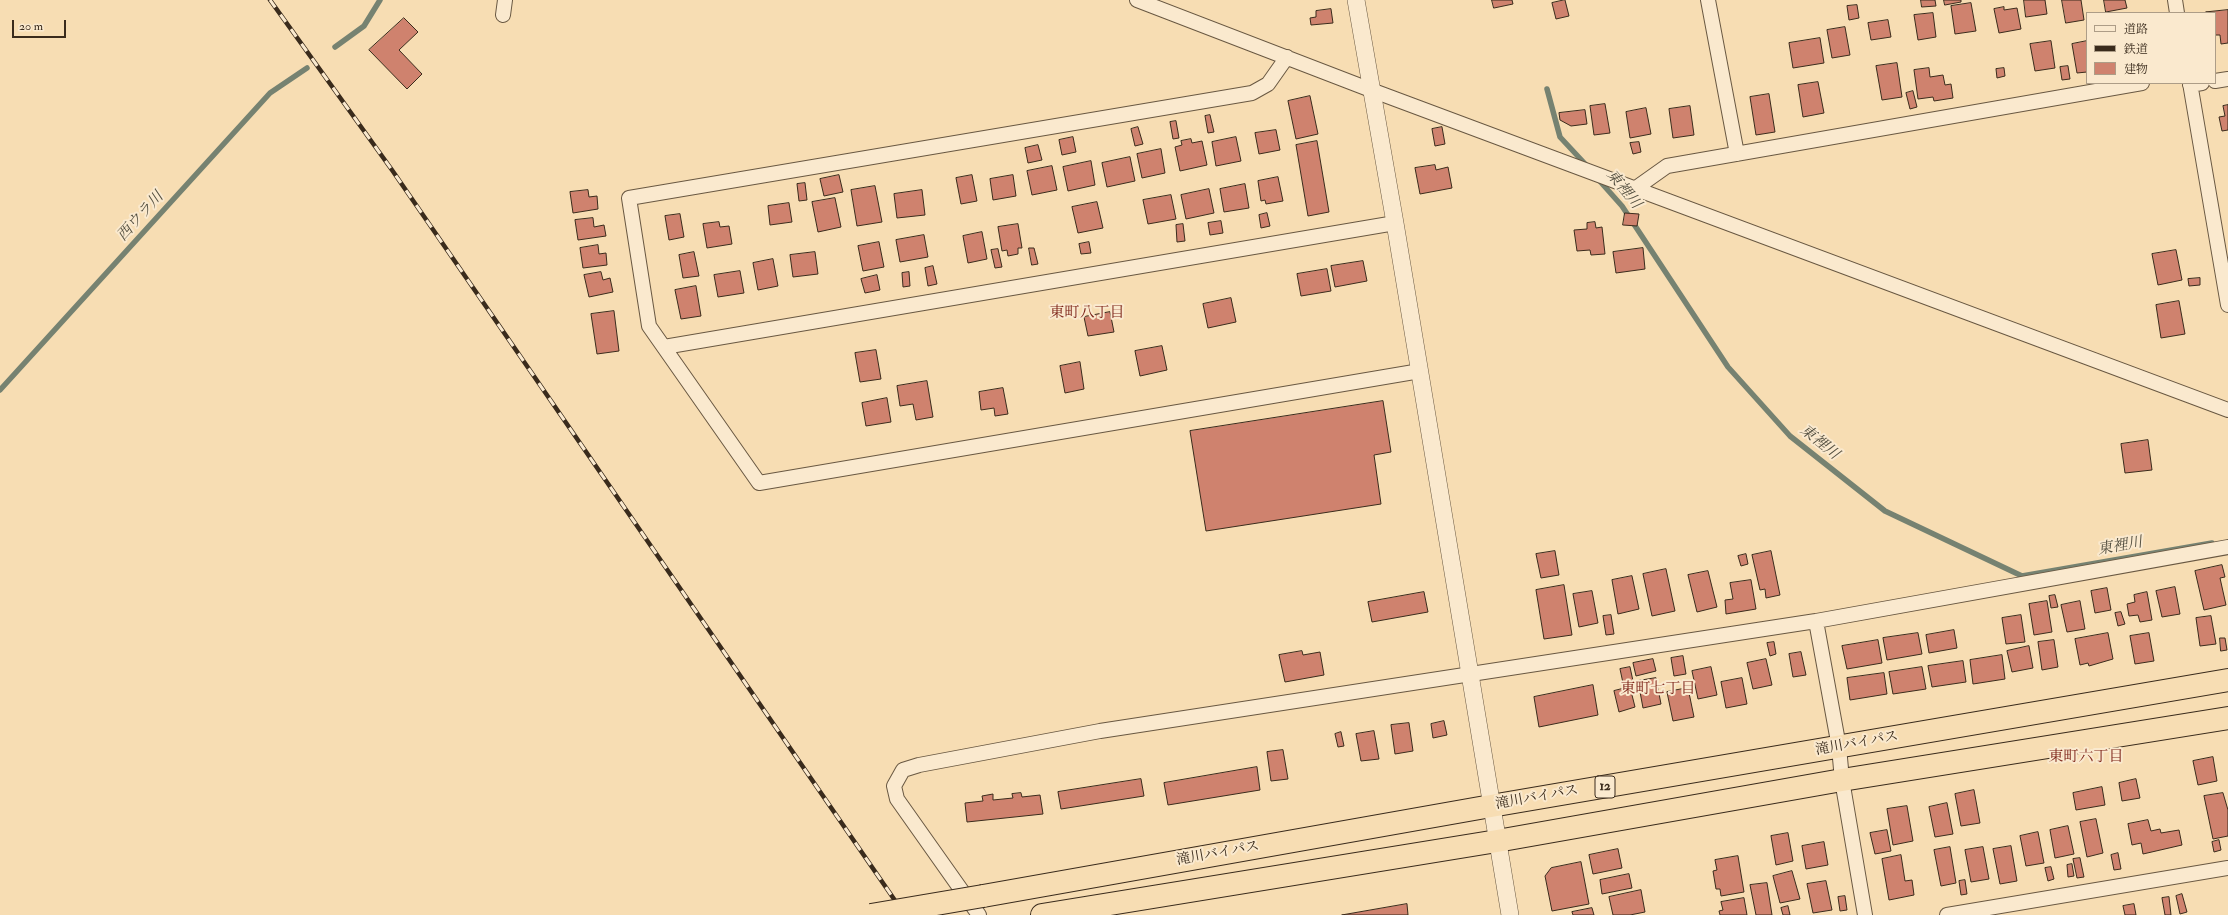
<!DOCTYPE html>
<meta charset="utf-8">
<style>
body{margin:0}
#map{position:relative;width:2228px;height:915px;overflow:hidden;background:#f7ddb3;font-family:"IM FELL Double Pica","Noto Serif JP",serif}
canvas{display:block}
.legend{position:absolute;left:2086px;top:12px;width:130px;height:72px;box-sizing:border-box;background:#fae9ce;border:1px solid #ad9d87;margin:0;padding:5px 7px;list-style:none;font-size:12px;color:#3a2b1c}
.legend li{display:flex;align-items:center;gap:8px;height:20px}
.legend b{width:20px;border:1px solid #ad9d87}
.scale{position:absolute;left:12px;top:20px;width:54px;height:18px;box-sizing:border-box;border:2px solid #3a2b1c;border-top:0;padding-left:5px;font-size:12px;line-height:14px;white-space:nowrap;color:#3a2b1c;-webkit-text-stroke:3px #fae9ce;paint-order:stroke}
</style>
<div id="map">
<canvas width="2228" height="915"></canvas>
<ul class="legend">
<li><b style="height:5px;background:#fae9ce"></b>道路</li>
<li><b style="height:5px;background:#3a2b1c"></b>鉄道</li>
<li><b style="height:11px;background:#cf826e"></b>建物</li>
</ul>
<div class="scale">20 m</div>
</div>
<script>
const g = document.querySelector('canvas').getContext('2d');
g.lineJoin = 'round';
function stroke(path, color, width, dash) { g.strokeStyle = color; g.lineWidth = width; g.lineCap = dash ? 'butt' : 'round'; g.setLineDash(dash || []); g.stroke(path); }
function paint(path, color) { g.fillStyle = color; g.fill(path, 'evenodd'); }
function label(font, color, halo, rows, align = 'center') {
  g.font = font + ' "IM FELL Double Pica","Noto Serif JP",serif'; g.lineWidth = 4; g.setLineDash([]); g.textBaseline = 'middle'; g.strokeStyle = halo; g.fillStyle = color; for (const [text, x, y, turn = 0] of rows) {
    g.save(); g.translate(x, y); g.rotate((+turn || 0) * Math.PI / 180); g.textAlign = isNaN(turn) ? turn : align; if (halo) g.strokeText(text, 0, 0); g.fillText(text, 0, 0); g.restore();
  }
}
stroke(new Path2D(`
 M 335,47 L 364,26 L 380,0
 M 1547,89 L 1560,137 L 1587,166
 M 1598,179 L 1622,206 L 1728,367 L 1790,436 L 1885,511 L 2022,576 L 2212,543
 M 0,390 L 270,93 L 307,68`), '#768271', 5.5);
const building = new Path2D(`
 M 1492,0 L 1512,0 L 1513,4 L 1494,8 Z
 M 1565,0 L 1569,16 L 1556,19 L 1552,3 Z
 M 1921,0 L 1935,0 L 1936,6 L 1922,7 Z
 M 1944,0 L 1961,0 L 1961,2 L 1945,5 Z
 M 2024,0 L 2045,0 L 2047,14 L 2026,17 Z
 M 2062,0 L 2081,0 L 2084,20 L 2066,23 Z
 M 2104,0 L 2125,0 L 2127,8 L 2106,12 Z
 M 1971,3 L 1976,31 L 1955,34 L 1951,6 Z
 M 1857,5 L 1859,18 L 1849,20 L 1847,6 Z
 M 2004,7 L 2004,10 L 2017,8 L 2021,29 L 1999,33 L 1994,9 Z
 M 1331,9 L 1333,23 L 1311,25 L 1310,18 L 1316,17 L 1316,11 Z
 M 2228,10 L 2228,43 L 2221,44 L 2220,35 L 2215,35 L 2215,13 L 2206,12 Z
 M 1933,13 L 1936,37 L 1918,40 L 1914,15 Z
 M 404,18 L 418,32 L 399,50 L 422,74 L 407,89 L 369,50 Z
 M 1888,20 L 1891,37 L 1871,40 L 1868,23 Z
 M 1845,27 L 1850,55 L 1832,58 L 1827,30 Z
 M 1820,38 L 1824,63 L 1793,68 L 1789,43 Z
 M 2051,41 L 2055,68 L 2035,71 L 2030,44 Z
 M 2087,41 L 2087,72 L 2077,73 L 2072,44 Z
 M 1897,63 L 1902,97 L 1882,100 L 1876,66 Z
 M 2068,66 L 2070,79 L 2062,80 L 2060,67 Z
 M 1929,68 L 1930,77 L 1943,75 L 1945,85 L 1951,84 L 1953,98 L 1934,101 L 1933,97 L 1918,99 L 1914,70 Z
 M 2004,68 L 2005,76 L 1997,78 L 1996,69 Z
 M 1818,82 L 1824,113 L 1803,117 L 1798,85 Z
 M 1913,91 L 1917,107 L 1910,109 L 1906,93 Z
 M 1769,94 L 1775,132 L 1756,135 L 1750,97 Z
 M 1310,96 L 1318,134 L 1296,139 L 1288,101 Z
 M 1605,104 L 1610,133 L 1594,135 L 1590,106 Z
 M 2228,105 L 2228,130 L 2222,131 L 2219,117 L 2225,116 L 2223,106 Z
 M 1690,106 L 1694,135 L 1673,138 L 1669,109 Z
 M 1646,108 L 1651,134 L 1630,138 L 1626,112 Z
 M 1585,110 L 1587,124 L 1571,126 L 1560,120 L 1559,113 Z
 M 1210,115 L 1214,132 L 1208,133 L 1205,116 Z
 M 1176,121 L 1179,138 L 1173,139 L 1170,122 Z
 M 1138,127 L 1143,144 L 1135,146 L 1131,129 Z
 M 1442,127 L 1445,144 L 1435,146 L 1432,129 Z
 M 1276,130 L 1280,150 L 1259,154 L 1255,133 Z
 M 1073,137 L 1076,152 L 1062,155 L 1059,140 Z
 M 1236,137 L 1241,161 L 1216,166 L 1212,142 Z
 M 1191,139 L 1192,143 L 1202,141 L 1207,165 L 1180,171 L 1175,147 L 1182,145 L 1181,141 Z
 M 1317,141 L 1329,212 L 1308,216 L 1296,145 Z
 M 1639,142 L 1641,152 L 1633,154 L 1630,143 Z
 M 1038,145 L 1042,160 L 1028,163 L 1025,148 Z
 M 1161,149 L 1165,173 L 1142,178 L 1137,154 Z
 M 1130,157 L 1135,181 L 1107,187 L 1102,163 Z
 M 1091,161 L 1095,185 L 1068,191 L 1063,167 Z
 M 1435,165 L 1436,170 L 1448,167 L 1452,188 L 1420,194 L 1415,168 Z
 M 1052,166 L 1057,190 L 1032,195 L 1027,171 Z
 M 839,175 L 843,192 L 824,196 L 820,179 Z
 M 972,175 L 977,201 L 961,204 L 956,178 Z
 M 1013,175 L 1016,196 L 993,200 L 990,179 Z
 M 1278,177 L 1283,201 L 1266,204 L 1265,200 L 1261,201 L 1258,181 Z
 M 805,183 L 807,200 L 799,201 L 797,184 Z
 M 1245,184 L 1249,208 L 1224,212 L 1220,189 Z
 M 875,186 L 882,222 L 857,226 L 851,190 Z
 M 1209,189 L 1214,213 L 1186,219 L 1181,195 Z
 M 588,190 L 589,197 L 597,196 L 598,209 L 573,213 L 570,192 Z
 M 922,190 L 925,215 L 897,218 L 894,194 Z
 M 1171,195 L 1176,219 L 1148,224 L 1143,200 Z
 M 835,198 L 841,227 L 818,232 L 812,202 Z
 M 1097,202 L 1103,228 L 1078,233 L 1072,207 Z
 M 789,203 L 792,222 L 770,225 L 768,206 Z
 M 1267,213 L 1270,226 L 1261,228 L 1259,215 Z
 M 1625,213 L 1639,214 L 1637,226 L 1623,225 Z
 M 680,214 L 684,237 L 669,240 L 665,216 Z
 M 593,218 L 594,227 L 604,225 L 606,236 L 578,240 L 575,220 Z
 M 1221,221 L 1223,233 L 1210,235 L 1208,223 Z
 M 719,222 L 720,227 L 729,226 L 732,244 L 707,248 L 703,224 Z
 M 1595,222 L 1596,228 L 1602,227 L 1605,254 L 1591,255 L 1590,250 L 1577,251 L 1574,230 L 1587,229 L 1587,223 Z
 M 1018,224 L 1022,248 L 1018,248 L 1018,254 L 1008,256 L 1007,250 L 1002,251 L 998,227 Z
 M 1183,224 L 1185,241 L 1177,242 L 1176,225 Z
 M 982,232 L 987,259 L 968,263 L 963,236 Z
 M 924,235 L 928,257 L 900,262 L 896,240 Z
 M 879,242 L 884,267 L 863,271 L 858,246 Z
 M 1089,242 L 1091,253 L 1081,254 L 1079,244 Z
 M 598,245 L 599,254 L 606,253 L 607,265 L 583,268 L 580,248 Z
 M 1029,248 L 1034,248 L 1038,264 L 1032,265 Z
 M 1643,248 L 1645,269 L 1616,273 L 1613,252 Z
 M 998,249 L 1002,267 L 995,268 L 991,250 Z
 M 2176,250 L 2182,280 L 2158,285 L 2152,254 Z
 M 694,252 L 699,276 L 683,278 L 679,255 Z
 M 815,252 L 818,274 L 793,277 L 790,255 Z
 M 773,259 L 778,286 L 758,290 L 753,263 Z
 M 1363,261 L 1367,281 L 1335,287 L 1331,266 Z
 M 933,266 L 937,284 L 928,286 L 925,268 Z
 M 1327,269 L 1331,291 L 1301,296 L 1297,274 Z
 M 740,271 L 744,293 L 718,297 L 714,275 Z
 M 601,272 L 603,280 L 610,278 L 613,292 L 589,297 L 584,275 Z
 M 909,272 L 910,286 L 903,287 L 902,273 Z
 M 877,275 L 880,290 L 865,293 L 861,279 Z
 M 2200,278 L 2200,285 L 2189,286 L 2188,279 Z
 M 696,286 L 701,316 L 681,319 L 675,290 Z
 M 1231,298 L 1236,322 L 1208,328 L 1203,304 Z
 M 2179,301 L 2185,334 L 2161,338 L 2156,305 Z
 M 614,311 L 619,351 L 597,354 L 591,314 Z
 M 1110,312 L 1114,332 L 1088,336 L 1084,317 Z
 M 1162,346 L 1167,370 L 1140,376 L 1135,351 Z
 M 876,350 L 881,379 L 860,382 L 855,353 Z
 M 1080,362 L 1084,389 L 1065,393 L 1060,366 Z
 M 927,381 L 933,417 L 916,420 L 913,404 L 900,406 L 897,386 Z
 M 1003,388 L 1008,414 L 995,416 L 994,408 L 981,410 L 979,392 Z
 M 887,398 L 891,422 L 866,426 L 862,403 Z
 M 1383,401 L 1391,452 L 1374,455 L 1381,504 L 1206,531 L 1190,431 Z
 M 2148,440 L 2152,470 L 2125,473 L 2121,444 Z
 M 1555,551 L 1559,575 L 1541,578 L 1536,554 Z
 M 1771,551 L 1780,595 L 1766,598 L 1765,589 L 1760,590 L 1752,555 Z
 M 1746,554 L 1748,564 L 1741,566 L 1738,556 Z
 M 2222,565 L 2225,577 L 2220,578 L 2226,605 L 2204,610 L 2195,571 Z
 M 1666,569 L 1675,611 L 1652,616 L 1643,574 Z
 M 1708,571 L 1717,607 L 1697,612 L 1688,575 Z
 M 1632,576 L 1639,609 L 1618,614 L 1612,580 Z
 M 1751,580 L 1756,609 L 1726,614 L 1725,600 L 1733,599 L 1730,583 Z
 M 1564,585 L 1572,635 L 1544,639 L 1536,590 Z
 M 2175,587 L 2180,614 L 2162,617 L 2156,591 Z
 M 2107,588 L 2111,610 L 2095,613 L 2091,591 Z
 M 1592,591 L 1598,623 L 1579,627 L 1573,594 Z
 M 1424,592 L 1428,612 L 1372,622 L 1368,602 Z
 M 2147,592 L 2152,620 L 2140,622 L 2138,615 L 2129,616 L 2127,604 L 2135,602 L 2134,595 Z
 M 2055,595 L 2058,607 L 2051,608 L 2049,596 Z
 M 2047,601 L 2052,632 L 2034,635 L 2029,604 Z
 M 2080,601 L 2085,629 L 2067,632 L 2061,605 Z
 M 2121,612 L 2125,624 L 2118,626 L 2115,613 Z
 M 1611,615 L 1614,634 L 1606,635 L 1603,616 Z
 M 2021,615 L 2025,642 L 2006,644 L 2002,618 Z
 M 2211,616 L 2216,644 L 2200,646 L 2196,618 Z
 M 1954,630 L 1957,648 L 1929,653 L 1926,635 Z
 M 1918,633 L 1922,654 L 1887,660 L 1883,638 Z
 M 2108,633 L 2113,659 L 2089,666 L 2088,663 L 2080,665 L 2075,639 Z
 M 2149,633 L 2154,661 L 2135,664 L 2130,636 Z
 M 2220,638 L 2225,638 L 2227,650 L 2221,651 Z
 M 1878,640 L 1882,663 L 1847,669 L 1842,646 Z
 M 2054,640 L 2058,667 L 2042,670 L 2038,642 Z
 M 1774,642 L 1776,654 L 1770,656 L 1767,643 Z
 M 2029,646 L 2033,668 L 2012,672 L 2007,651 Z
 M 1302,651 L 1303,655 L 1320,652 L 1324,675 L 1285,682 L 1279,655 Z
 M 1801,652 L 1806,675 L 1793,677 L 1789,654 Z
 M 2002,655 L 2005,679 L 1973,684 L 1970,660 Z
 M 1683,656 L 1686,674 L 1674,676 L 1671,658 Z
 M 1653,659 L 1656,671 L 1636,676 L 1633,663 Z
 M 1766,659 L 1772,685 L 1753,689 L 1747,663 Z
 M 1963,661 L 1966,682 L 1932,687 L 1928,666 Z
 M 1630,667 L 1633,681 L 1623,683 L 1620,669 Z
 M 1711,667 L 1717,695 L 1698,699 L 1692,671 Z
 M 1922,667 L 1926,689 L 1893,694 L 1889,672 Z
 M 1884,673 L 1887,694 L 1850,700 L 1847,678 Z
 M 1656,678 L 1661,704 L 1643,708 L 1638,681 Z
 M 1742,678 L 1747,704 L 1726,708 L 1721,682 Z
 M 1593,685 L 1598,715 L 1539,727 L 1534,697 Z
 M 1630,687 L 1635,707 L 1619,712 L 1614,691 Z
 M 1688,688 L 1694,717 L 1673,721 L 1667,692 Z
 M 1444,721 L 1447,735 L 1433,738 L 1431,724 Z
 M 1409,723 L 1413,751 L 1395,754 L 1391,725 Z
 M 1374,731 L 1379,759 L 1361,761 L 1356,734 Z
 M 1341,732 L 1344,746 L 1338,747 L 1335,734 Z
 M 1283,750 L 1288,779 L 1271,781 L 1267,752 Z
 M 2213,757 L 2217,781 L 2198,785 L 2193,761 Z
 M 1257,767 L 1260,790 L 1168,805 L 1164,783 Z
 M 1141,779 L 1144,796 L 1061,809 L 1058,792 Z
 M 2136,779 L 2140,798 L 2122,801 L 2119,783 Z
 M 2102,787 L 2105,805 L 2076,810 L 2073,793 Z
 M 1974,790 L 1980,823 L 1961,826 L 1955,794 Z
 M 1021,793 L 1022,797 L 1040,795 L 1043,814 L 967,822 L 965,803 L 983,801 L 982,796 L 993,794 L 993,800 L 1013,798 L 1012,794 Z
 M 2223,793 L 2228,810 L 2228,836 L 2213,839 L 2204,796 Z
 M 1947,803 L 1953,834 L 1935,837 L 1929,807 Z
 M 1907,806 L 1913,841 L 1893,845 L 1887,809 Z
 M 2096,819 L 2103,853 L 2087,857 L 2080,822 Z
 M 2148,820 L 2151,831 L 2160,829 L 2161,833 L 2179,830 L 2182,845 L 2143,854 L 2141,843 L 2132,845 L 2128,824 Z
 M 2068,826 L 2074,854 L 2055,858 L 2050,830 Z
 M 1887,830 L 1891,851 L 1875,854 L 1870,833 Z
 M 2038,832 L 2044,863 L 2026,866 L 2020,836 Z
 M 1788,833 L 1793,861 L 1776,865 L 1771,836 Z
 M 2219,840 L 2221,850 L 2214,852 L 2212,842 Z
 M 1824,842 L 1828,865 L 1806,869 L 1802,846 Z
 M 2011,846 L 2017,881 L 2000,884 L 1993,849 Z
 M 1950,847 L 1956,883 L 1941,886 L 1934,850 Z
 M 1983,847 L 1989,879 L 1971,882 L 1965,850 Z
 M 1618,849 L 1622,868 L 1593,874 L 1589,855 Z
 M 2118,853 L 2121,869 L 2114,870 L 2111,855 Z
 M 1901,855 L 1905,881 L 1912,880 L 1914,895 L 1889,900 L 1882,859 Z
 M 1738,856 L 1744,892 L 1721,896 L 1720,889 L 1716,889 L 1713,871 L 1717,870 L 1715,860 Z
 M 2080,858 L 2084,877 L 2077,878 L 2073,859 Z
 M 1581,862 L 1589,904 L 1552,911 L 1545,876 L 1551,868 Z
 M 2072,864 L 2074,876 L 2068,877 L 2067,865 Z
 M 2051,867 L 2054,879 L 2048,881 L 2045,868 Z
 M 1792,871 L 1800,899 L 1780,903 L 1773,876 Z
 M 1629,874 L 1632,888 L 1602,894 L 1600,880 Z
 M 1965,880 L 1967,894 L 1961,895 L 1959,881 Z
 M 1826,881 L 1832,910 L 1813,913 L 1807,884 Z
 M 1767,883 L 1772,915 L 1756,915 L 1750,885 Z
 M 1641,890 L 1645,912 L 1630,915 L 1613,915 L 1609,897 Z
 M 2182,894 L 2187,912 L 2180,914 L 2176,896 Z
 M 1845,896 L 1847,910 L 1840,911 L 1838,897 Z
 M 2169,897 L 2171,915 L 2165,915 L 2162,898 Z
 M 1744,898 L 1747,915 L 1720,915 L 1719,911 L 1723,910 L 1721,902 Z
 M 1407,904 L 1408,915 L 1342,915 Z
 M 2134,904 L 2136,915 L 2125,915 L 2123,906 Z
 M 1788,906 L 1790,915 L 1783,915 L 1781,908 Z
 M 1592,908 L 1594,915 L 1573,915 L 1572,912 Z`);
paint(building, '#cf826e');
stroke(building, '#3a2b1c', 1);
const minor = new Path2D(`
 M 1137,0 L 1371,90 L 2228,410
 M 1708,0 L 1737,154
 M 2175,0 L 2177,13
 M 503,15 L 505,0
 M 1287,57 L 1268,84 L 1252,93 L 629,198 L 649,326 L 759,483 L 1420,371
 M 2215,81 L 2228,79
 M 2190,83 L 2228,305
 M 2190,85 L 2202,83
 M 1636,188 L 1667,166 L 2142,83
 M 664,347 L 1395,223
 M 1816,621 L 1839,747 L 1842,780 L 1865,915
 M 979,915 L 897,799 L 894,786 L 903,770 L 919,765 L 1100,731 L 1816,621 L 2228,547
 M 1947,915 L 2228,868`);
const tertiary = new Path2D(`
 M 1356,0 L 1395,223 L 1510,915`);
const trunk = new Path2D(`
 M 983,896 L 1491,806 L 2228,680
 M 1042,915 L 1497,841 L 1842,780 L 2228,718`);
stroke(minor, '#695842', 16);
stroke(tertiary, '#695842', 18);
stroke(trunk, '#3a2b1c', 24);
stroke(minor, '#fae9ce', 14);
stroke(tertiary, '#fae9ce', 17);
stroke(trunk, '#f7ddb3', 22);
const rail = new Path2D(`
 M 270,0 L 392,170 L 905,915`);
stroke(rail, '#3a2b1c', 4.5);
stroke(rail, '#fae9ce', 3, [9]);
const trunkBridge = new Path2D(`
 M 871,915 L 983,896`);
stroke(trunkBridge, '#3a2b1c', 24, []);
stroke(trunkBridge, '#f7ddb3', 22);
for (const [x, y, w] of [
 [1605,787,20]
]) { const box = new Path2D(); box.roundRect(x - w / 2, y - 11, w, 22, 3); g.fillStyle = '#fae9ce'; g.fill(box); stroke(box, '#3a2b1c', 1); }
label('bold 13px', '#3a2b1c', null, [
 ["12",1605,787]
]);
label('14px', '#3a2b1c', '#fae9ce', [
 ["滝川バイパス",1857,744,-10],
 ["滝川バイパス",1537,798,-10],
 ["滝川バイパス",1218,854,-10]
]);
label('italic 15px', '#534f40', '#fae9ce', [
 ["東裡川",1623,190,51],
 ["西ウラ川",141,217,-48],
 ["東裡川",1819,443,39],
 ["東裡川",2120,547,-10]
]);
label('15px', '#7a1f14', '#fae9ce', [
 ["東町八丁目",1087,314],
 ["東町七丁目",1658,690],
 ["東町六丁目",2086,758]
]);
</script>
